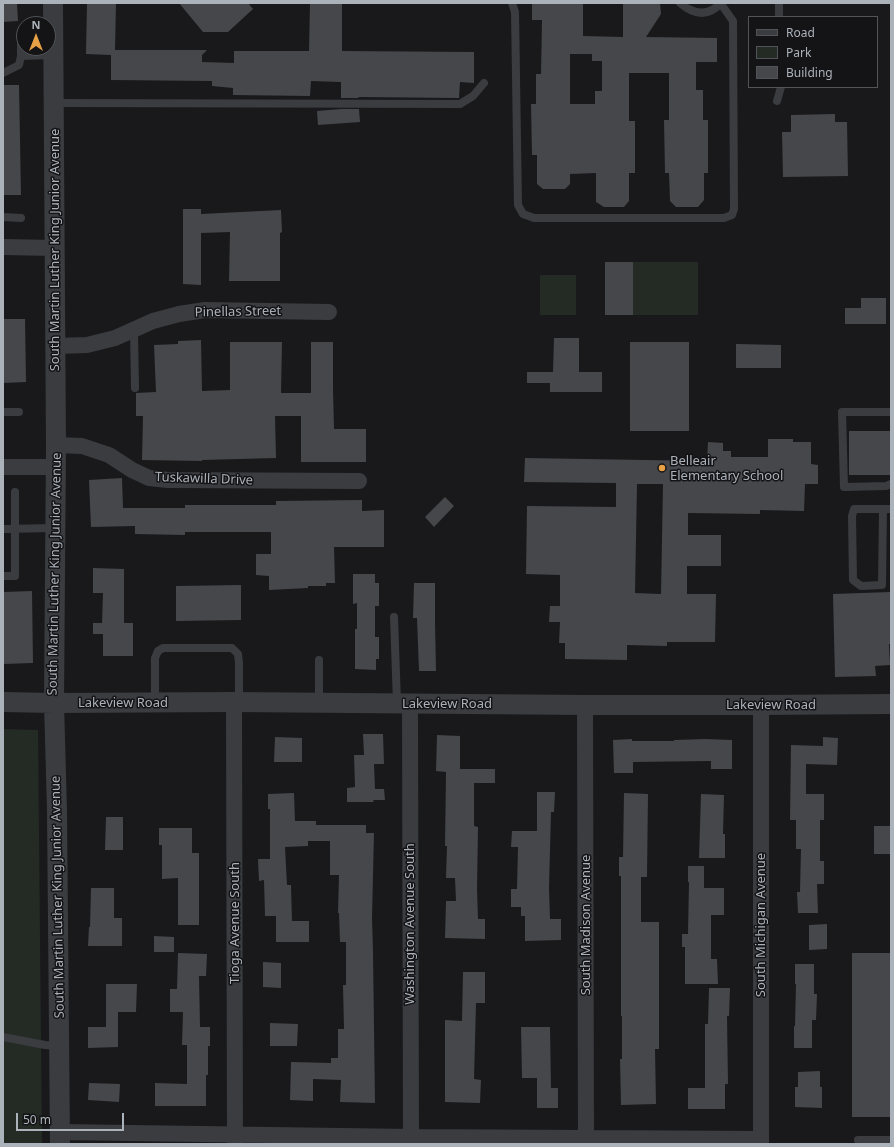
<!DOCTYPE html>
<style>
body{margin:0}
#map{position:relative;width:894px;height:1147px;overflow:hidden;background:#19191b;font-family:"Noto Sans",sans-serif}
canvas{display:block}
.frame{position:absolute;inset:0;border:4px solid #acb2ba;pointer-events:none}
.legend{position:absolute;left:748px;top:16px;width:130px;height:72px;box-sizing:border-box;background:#141416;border:1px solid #515358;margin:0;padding:5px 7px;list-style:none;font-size:12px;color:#acb2ba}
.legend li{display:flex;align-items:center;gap:8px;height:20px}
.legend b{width:20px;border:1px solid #515358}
.north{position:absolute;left:16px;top:16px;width:40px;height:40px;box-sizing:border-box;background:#141416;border:1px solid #515358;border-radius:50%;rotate:0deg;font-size:11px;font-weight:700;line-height:16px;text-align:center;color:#acb2ba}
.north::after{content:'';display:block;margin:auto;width:14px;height:18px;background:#e7a045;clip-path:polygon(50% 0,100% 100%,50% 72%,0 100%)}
.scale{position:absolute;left:16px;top:1113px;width:108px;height:18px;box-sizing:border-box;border:2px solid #acb2ba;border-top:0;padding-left:5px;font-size:12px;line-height:14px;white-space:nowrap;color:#acb2ba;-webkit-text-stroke:3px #141416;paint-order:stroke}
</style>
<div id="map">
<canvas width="894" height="1147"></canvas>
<div class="frame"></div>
<ul class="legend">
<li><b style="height:5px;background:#3a3c40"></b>Road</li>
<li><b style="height:11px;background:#232b24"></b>Park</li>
<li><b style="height:11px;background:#46474b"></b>Building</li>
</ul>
<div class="north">N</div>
<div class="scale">50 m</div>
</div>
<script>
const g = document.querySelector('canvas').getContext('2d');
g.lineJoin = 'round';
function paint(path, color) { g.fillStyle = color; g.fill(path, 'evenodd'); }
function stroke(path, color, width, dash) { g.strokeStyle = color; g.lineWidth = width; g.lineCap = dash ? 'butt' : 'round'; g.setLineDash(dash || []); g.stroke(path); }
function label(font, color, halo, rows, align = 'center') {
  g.font = font + ' "Noto Sans",sans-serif'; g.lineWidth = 3; g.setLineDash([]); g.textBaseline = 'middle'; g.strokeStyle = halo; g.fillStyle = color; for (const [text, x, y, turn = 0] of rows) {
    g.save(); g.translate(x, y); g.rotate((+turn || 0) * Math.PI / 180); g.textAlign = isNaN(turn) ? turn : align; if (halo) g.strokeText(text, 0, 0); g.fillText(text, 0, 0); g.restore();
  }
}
paint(new Path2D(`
 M 633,262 L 698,262 L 698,315 L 633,315 Z
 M 540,275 L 576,275 L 576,315 L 540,315 Z
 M 3,729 L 38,730 L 42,1144 L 3,1144 Z`), '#232b24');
paint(new Path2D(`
 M 3,3 L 17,3 L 18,21 L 3,22 Z
 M 87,3 L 116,3 L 115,50 L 207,50 L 202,55 L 202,62 L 234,63 L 234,51 L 309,51 L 310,3 L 342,3 L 342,51 L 474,52 L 474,83 L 460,82 L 459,98 L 358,97 L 359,98 L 341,98 L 341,82 L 311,81 L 310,96 L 233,95 L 233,88 L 212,86 L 212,81 L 111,80 L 111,55 L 86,54 Z
 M 179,3 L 248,3 L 253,9 L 228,32 L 203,32 Z
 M 532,3 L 583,3 L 583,36 L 623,37 L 623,3 L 660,3 L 661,14 L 646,37 L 717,38 L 717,62 L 696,62 L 696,90 L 703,90 L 703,120 L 708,120 L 708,173 L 704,173 L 704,200 L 698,207 L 676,207 L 670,201 L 669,173 L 665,173 L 664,120 L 669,120 L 669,73 L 629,73 L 629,121 L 635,121 L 635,173 L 629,173 L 629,201 L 624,207 L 604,207 L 596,202 L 596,173 L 570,174 L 570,184 L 565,189 L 543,189 L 537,184 L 537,155 L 532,155 L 531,104 L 536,104 L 536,74 L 541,74 L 542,20 L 532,20 ZM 570,54 L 592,54 L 592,61 L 602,61 L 602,91 L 595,91 L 595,104 L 570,104 Z
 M 3,85 L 19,85 L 21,195 L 3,195 Z
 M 341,109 L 359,109 L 360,122 L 318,125 L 317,111 Z
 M 835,114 L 835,122 L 847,122 L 848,176 L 783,177 L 782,132 L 791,132 L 791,115 Z
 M 183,209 L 201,209 L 201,214 L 281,210 L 282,232 L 280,233 L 280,281 L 229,281 L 230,232 L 201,233 L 201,285 L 183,284 Z
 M 605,262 L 633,262 L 633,315 L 605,315 Z
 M 861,298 L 886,298 L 886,324 L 845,324 L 845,308 L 861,308 Z
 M 3,319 L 25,319 L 26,382 L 3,383 Z
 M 554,338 L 579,338 L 579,372 L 602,372 L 602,392 L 550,392 L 550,383 L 527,383 L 527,372 L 553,372 Z
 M 201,340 L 202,391 L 230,390 L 230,342 L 282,342 L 281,393 L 311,393 L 311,342 L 333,342 L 333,389 L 334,429 L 366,429 L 366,462 L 301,462 L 301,416 L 275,416 L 276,458 L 202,460 L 202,461 L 142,460 L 143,416 L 136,416 L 136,393 L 156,392 L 154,345 L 178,344 L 178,341 Z
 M 630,342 L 689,342 L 689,431 L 630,431 Z
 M 736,344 L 781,345 L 781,368 L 736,368 Z
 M 849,431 L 891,431 L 891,475 L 849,475 Z
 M 768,439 L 793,439 L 793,442 L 811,442 L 811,464 L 818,465 L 818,484 L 805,484 L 804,511 L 760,510 L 760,514 L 688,513 L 688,535 L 721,535 L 721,566 L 687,566 L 687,594 L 716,594 L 715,642 L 667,642 L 667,646 L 627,645 L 627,660 L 565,659 L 565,643 L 559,643 L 560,622 L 549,622 L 550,606 L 560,606 L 560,575 L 526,574 L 527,506 L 616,507 L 616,483 L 524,482 L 525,458 L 707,461 L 708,442 L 723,443 L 723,451 L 731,451 L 731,457 L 768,457 ZM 637,484 L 663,484 L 661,594 L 635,593 Z
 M 122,478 L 123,508 L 185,508 L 185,505 L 276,505 L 276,501 L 362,500 L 362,511 L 384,510 L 384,547 L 334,547 L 335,583 L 326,583 L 326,586 L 308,586 L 308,588 L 269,590 L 269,576 L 256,575 L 256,554 L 271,554 L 271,532 L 185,532 L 185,535 L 135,534 L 135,526 L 91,527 L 89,480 Z
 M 445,497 L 454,506 L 434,527 L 425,517 Z
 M 93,568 L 124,569 L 124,623 L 133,623 L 133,656 L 103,656 L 103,634 L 93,634 L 93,623 L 102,623 L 103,593 L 93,593 Z
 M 353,574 L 375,574 L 375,583 L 379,583 L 379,606 L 375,606 L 375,637 L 379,637 L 379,659 L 376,659 L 376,670 L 355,669 L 355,629 L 357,629 L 357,603 L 353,604 Z
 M 414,583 L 435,583 L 435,622 L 436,671 L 419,671 L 417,618 L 413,618 Z
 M 241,585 L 241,620 L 176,621 L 176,586 Z
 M 32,591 L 33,663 L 3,664 L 3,592 Z
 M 891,592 L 891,644 L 889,644 L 890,665 L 875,666 L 876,676 L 835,677 L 833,594 Z
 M 363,734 L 383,734 L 384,764 L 374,764 L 375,789 L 384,789 L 385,800 L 373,800 L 374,802 L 347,802 L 347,788 L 355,787 L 354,755 L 364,755 Z
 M 437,735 L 460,736 L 460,769 L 495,769 L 495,783 L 474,783 L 474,826 L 478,827 L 477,889 L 478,919 L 485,919 L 485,939 L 445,938 L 446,901 L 456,901 L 455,878 L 446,878 L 447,846 L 445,846 L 446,772 L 436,771 Z
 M 275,737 L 302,738 L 302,762 L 274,762 Z
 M 823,737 L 838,738 L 837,765 L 806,764 L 806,794 L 824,794 L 824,820 L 820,820 L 820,861 L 824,861 L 824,884 L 817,884 L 818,913 L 798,913 L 797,892 L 800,892 L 801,849 L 796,849 L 796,820 L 790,820 L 791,745 L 823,746 Z
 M 632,739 L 632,741 L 674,741 L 674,740 L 705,739 L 732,740 L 732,769 L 711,769 L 711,761 L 633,762 L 633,773 L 614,773 L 613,740 Z
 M 537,792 L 555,792 L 554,812 L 551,812 L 549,888 L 550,919 L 561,919 L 561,940 L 525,941 L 525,916 L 521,916 L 521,907 L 511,907 L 511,889 L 517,889 L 518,847 L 511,847 L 512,831 L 537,831 Z
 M 294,793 L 295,821 L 316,821 L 316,825 L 366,825 L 366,833 L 374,833 L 372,918 L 373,952 L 375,1103 L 340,1102 L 341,1080 L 313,1079 L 313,1101 L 290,1100 L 291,1062 L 331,1063 L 331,1058 L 338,1058 L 338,1029 L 344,1029 L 343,985 L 346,985 L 346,942 L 340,942 L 339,913 L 338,913 L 339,875 L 330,875 L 330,841 L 308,841 L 308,846 L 285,847 L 287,885 L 291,885 L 292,921 L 309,921 L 309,942 L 276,942 L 276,916 L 265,916 L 264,880 L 259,881 L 258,859 L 270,859 L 270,809 L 268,809 L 268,794 Z
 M 624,793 L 648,794 L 647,877 L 641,877 L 641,922 L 659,922 L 659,1049 L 655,1049 L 656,1104 L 621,1105 L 620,1059 L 622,1059 L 622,1016 L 621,1016 L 621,876 L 619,876 L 619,857 L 623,857 Z
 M 701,794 L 724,795 L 723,834 L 725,834 L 725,858 L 699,858 Z
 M 106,817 L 123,817 L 123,850 L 105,850 Z
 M 874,826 L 891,826 L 891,854 L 874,854 Z
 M 159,828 L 192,828 L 192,853 L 199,853 L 199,925 L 178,925 L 178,878 L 162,879 L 162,845 L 159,845 Z
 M 688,866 L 704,866 L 704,888 L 724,888 L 724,915 L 711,915 L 711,959 L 717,959 L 718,984 L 685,984 L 685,947 L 682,947 L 682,934 L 688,934 L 689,882 L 688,882 Z
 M 91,888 L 114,888 L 114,918 L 122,918 L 122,946 L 88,946 L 89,927 L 90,927 Z
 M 827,924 L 827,949 L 809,950 L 809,925 Z
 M 154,936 L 174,937 L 174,952 L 154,952 Z
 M 178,953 L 207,954 L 206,976 L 199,976 L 200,1027 L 210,1027 L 210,1046 L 208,1046 L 208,1075 L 206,1075 L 206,1106 L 155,1106 L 155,1083 L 187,1084 L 187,1045 L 182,1045 L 183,1012 L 170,1012 L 170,989 L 177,989 Z
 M 852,953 L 891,953 L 891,1117 L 852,1117 Z
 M 263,962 L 281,963 L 281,988 L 263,987 Z
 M 795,964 L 814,964 L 814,994 L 817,994 L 816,1020 L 812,1020 L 812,1048 L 794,1048 L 794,1026 L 795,1026 L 796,984 L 795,984 Z
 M 463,972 L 485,972 L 485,1003 L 476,1003 L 474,1079 L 481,1080 L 480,1103 L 445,1102 L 445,1020 L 462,1021 Z
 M 106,984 L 137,984 L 136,1012 L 118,1012 L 118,1047 L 88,1048 L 88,1027 L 106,1027 Z
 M 709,988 L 730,988 L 729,1016 L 727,1016 L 728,1084 L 725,1084 L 725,1109 L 688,1109 L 688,1088 L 705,1088 L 705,1024 L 708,1024 Z
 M 270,1023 L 298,1024 L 297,1046 L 270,1046 Z
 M 521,1027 L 550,1027 L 551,1088 L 558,1088 L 558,1108 L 537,1108 L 537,1078 L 522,1078 Z
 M 820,1071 L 820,1087 L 822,1087 L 822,1108 L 795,1107 L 795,1087 L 798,1087 L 798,1072 Z
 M 89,1083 L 120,1084 L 119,1102 L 88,1100 Z`), '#46474b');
stroke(new Path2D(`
 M 512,3 L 515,12 L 518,205 L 523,214 L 534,218 L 724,218 L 732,215 L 734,209 L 733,21 L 721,4
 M 680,3 C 694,15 708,17 721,3
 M 779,3 L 779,17
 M 21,42 L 21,56 L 53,55
 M 3,73 L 19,65 L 21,56
 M 777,101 L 781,87
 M 54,103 L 460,104 L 473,96 L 484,83
 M 3,217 L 21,218
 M 134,330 L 135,388
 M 3,412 L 19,412
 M 891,412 L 842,412 L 844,487 L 886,486 L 891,484
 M 883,509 L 882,585 L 861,586 L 853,580 L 852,516 L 854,509 L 891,509
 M 3,529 L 55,528
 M 3,576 L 15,576 L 15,492
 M 394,617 L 397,703
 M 319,660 L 319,702
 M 155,702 L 155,658 L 158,651 L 163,648 L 232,648 L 238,654 L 239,663 L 239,701
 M 3,1037 L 45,1045 L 59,1046
 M 858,1140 L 891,1140`), '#3a3c40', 8);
stroke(new Path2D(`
 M 3,247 L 55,248
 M 56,346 L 87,345 L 115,338 L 153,321 L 179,314 L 205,310 L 329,312
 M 56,445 L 82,446 L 109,455 L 132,470 L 149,478 L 168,480 L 359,481
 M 3,467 L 56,467
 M 234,702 L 235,1144
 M 410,704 L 411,1144
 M 585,705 L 586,1144
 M 761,705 L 761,1144
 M 60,1132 L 411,1137 L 761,1139`), '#3a3c40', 16);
stroke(new Path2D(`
 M 53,3 L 56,445 L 54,703 L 57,811 L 60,1144
 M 3,702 L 54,703 L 234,702 L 585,705 L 761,705 L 891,704`), '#3a3c40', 20);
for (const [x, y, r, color] of [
 [662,468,4,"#e7a045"]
]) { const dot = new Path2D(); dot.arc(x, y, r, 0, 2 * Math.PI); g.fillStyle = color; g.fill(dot); stroke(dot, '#141416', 1.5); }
label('13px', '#acb2ba', '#141416', [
 ["South Martin Luther King Junior Avenue",55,250,-90],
 ["Pinellas Street",238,312,-1],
 ["Tuskawilla Drive",204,479,2],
 ["South Martin Luther King Junior Avenue",55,574,-89],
 ["Lakeview Road",123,703],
 ["Lakeview Road",447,704],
 ["Lakeview Road",771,705],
 ["South Martin Luther King Junior Avenue",58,897,-91],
 ["Tioga Avenue South",235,923,-90],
 ["Washington Avenue South",410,924,-90],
 ["South Madison Avenue",586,925,-90],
 ["South Michigan Avenue",761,925,-90]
]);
label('13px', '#acb2ba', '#141416', [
 ["Belleair",670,461],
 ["Elementary School",670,476]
], 'left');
</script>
